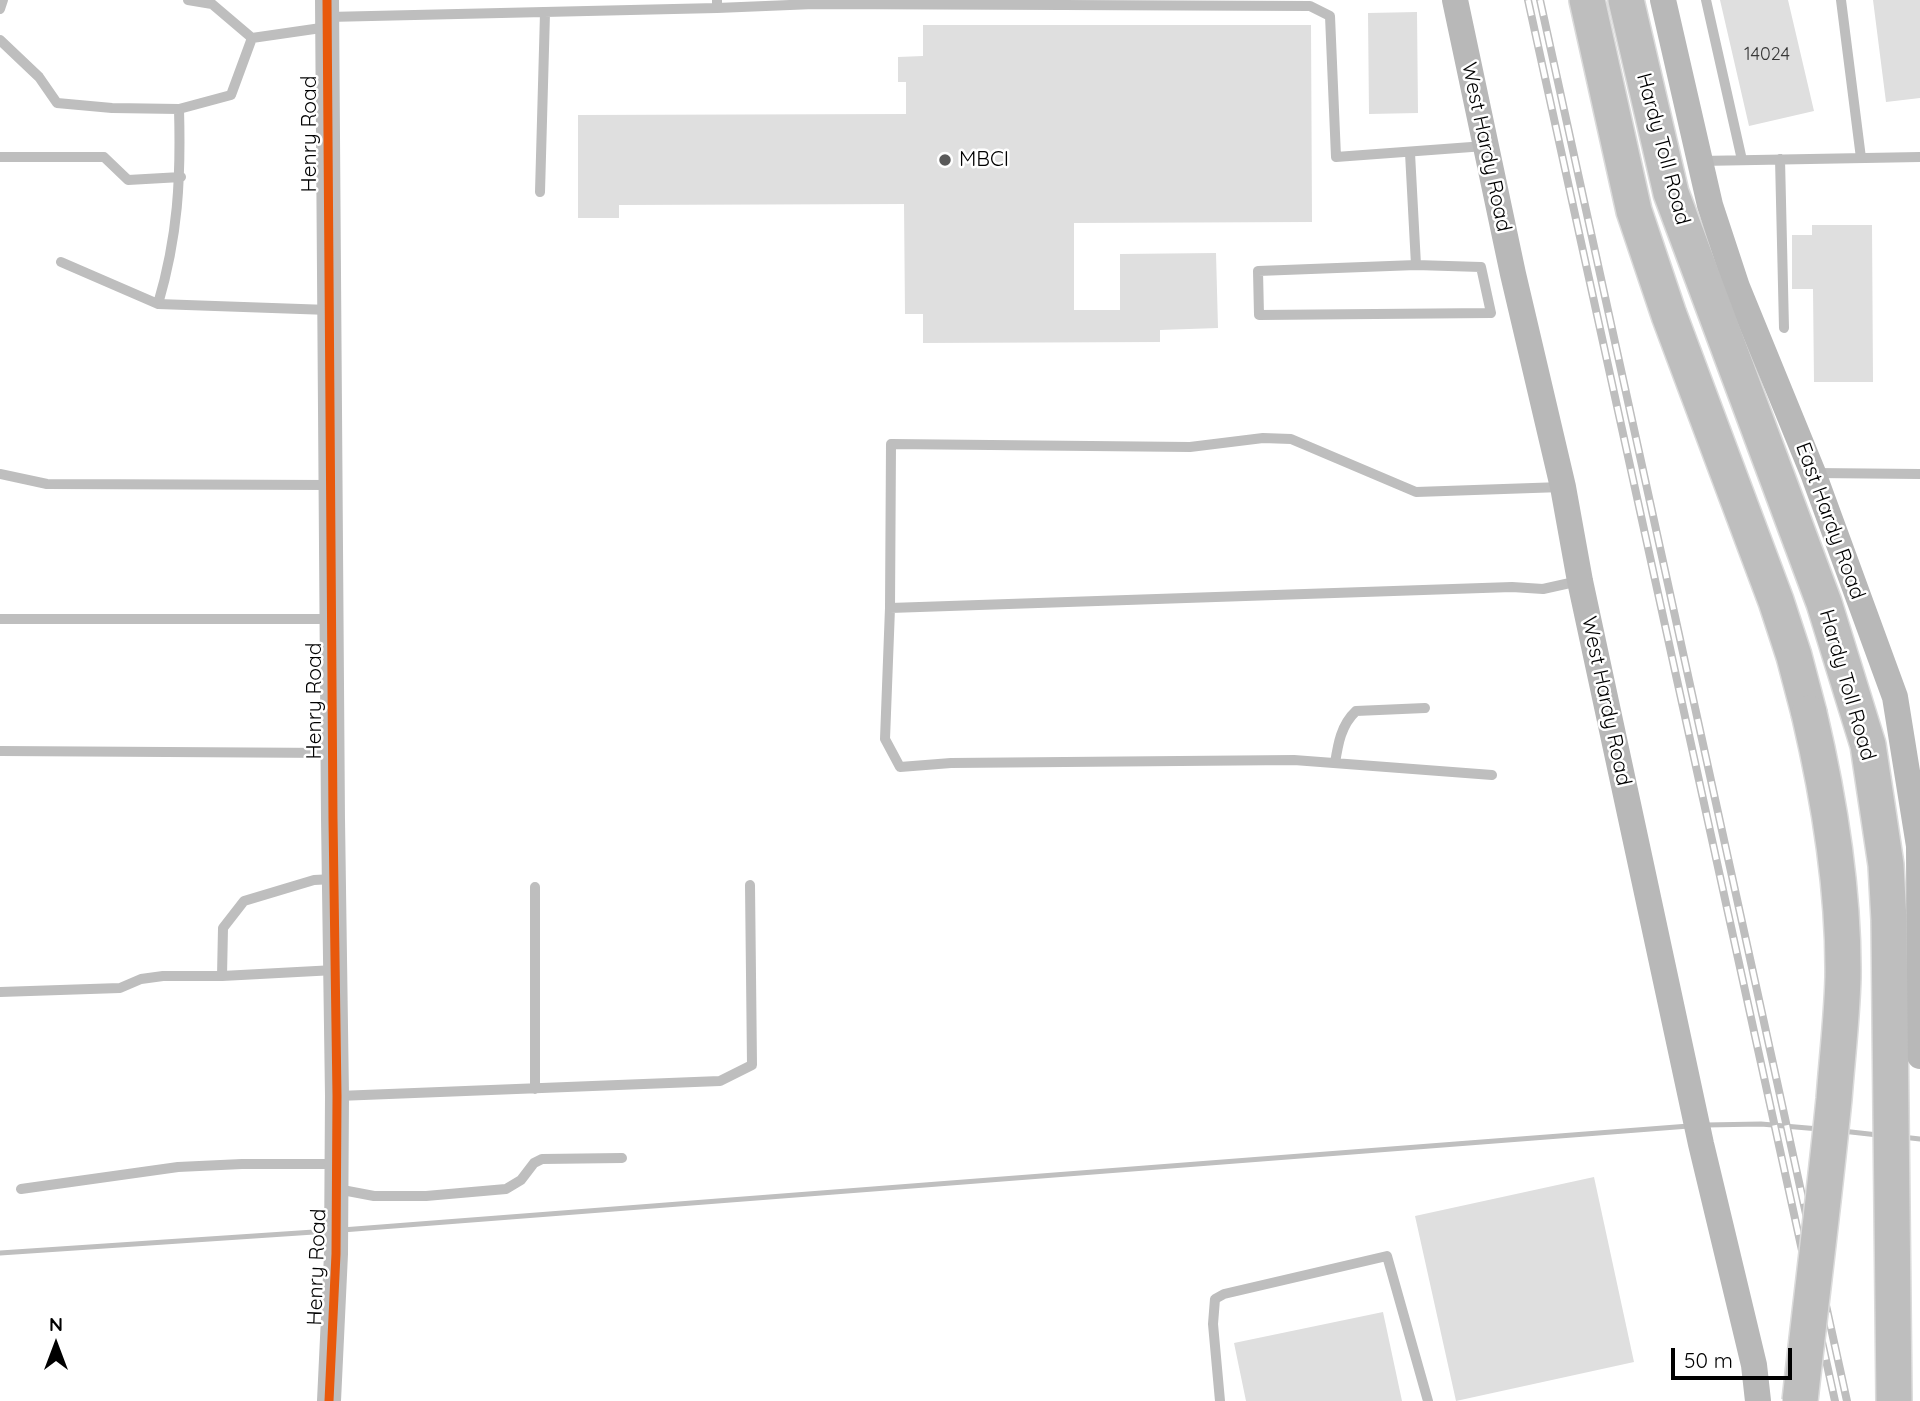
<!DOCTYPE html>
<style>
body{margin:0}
#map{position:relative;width:1920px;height:1401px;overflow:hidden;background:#fff;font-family:Quicksand,sans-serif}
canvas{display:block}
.north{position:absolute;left:21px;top:1310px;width:70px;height:70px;-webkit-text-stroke:5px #fff;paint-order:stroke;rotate:0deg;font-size:19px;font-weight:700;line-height:28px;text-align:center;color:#000}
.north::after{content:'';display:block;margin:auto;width:24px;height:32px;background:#000;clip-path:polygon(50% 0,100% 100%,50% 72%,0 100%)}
.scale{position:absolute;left:1671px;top:1348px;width:121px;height:32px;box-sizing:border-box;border:4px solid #000;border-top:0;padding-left:9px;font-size:21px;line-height:24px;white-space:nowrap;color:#000;-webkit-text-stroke:5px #fff;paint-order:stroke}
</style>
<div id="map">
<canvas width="1920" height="1401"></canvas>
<div class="north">N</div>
<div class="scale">50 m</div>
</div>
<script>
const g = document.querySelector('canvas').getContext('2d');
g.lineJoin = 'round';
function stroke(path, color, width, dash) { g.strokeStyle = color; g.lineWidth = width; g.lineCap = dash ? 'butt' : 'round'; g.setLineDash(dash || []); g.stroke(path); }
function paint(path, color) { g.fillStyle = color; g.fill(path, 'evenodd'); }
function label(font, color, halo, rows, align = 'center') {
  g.font = font + ' Quicksand,sans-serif'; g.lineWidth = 5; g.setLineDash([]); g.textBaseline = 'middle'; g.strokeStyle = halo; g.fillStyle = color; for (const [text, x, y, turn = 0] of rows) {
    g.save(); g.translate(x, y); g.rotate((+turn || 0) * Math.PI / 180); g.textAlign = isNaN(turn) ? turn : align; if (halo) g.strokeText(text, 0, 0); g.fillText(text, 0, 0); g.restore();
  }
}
stroke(new Path2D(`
 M 1706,1125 L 1761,1124 L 1819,1129
 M 1842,1131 L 1878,1135
 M 1902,1137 L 1920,1139
 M 342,1230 L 1689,1126
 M 0,1253 L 329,1231`), '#bfbfbf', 5);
paint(new Path2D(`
 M 1720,0 L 1788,0 L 1814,111 L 1749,126 Z
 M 1873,0 L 1920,0 L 1920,98 L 1886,102 Z
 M 1417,12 L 1418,113 L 1369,114 L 1368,13 Z
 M 923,25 L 1311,25 L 1312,222 L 1074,223 L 1074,310 L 1120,310 L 1120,254 L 1216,253 L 1218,328 L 1160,330 L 1160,342 L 923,343 L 923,314 L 905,314 L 904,204 L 619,205 L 619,218 L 578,218 L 578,115 L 906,114 L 906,82 L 898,82 L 898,57 L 923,56 Z
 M 1812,225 L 1872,225 L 1873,382 L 1814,382 L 1813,289 L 1792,289 L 1792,235 L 1812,235 Z
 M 1594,1177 L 1634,1362 L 1456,1401 L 1415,1216 Z
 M 1383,1312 L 1402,1401 L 1246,1401 L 1234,1343 Z`), '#dfdfdf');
const motorway = new Path2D(`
 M 1587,0 L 1634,211 L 1669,315 L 1776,601 L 1794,656 L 1809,713
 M 1626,0 L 1671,193 L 1824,603 L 1868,745 L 1886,865 L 1889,920 L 1894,1401`);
stroke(motorway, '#dbdbdb', 38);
stroke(new Path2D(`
 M 188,0 L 212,4 L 252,38 L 328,27
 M 1706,0 L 1742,160
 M 1841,0 L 1861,158
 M 717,8 L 814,4 L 1310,6 L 1330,16 L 1336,157 L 1485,146
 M 0,9 L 3,0
 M 328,17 L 717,8 L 717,0
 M 0,40 L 39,77 L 57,103 L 112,108 L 179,109 L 231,95 L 252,38
 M 1410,153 L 1416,265
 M 0,157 L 104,157 L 128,180 L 181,177
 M 1780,159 L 1784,328
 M 1700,161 L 1920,157
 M 540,192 L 545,13
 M 61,262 L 158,304 L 329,310
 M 1416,265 L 1481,267 L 1491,313 L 1259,315 L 1258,271 Z
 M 158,304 C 178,236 181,180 179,109
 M 1814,473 L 1920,474
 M 0,474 L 47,484 L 331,485
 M 1562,487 L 1416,492 L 1291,439 L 1263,438 L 1190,447 L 891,444 L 890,608 L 1512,587 L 1543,589 L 1579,581
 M 890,608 L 885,739 L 900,767 L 951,763 L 1294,760 L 1492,775
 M 0,619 L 332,619
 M 1,751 L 333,753
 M 1335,763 C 1338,744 1341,725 1356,711 L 1425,708
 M 222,976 L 223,928 L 244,901 L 314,880 L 334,879
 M 0,992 L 120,988 L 141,979 L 163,976 L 222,976 L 335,970
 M 535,1089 L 535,887
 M 338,1096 L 720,1081 L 752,1065 L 750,885
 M 21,1189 L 178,1167 L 242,1164 L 337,1164
 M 337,1189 L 374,1196 L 426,1196 L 506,1189 L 521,1180 L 534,1163 L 542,1159 L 622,1158
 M 1220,1401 L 1213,1324 L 1215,1299 L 1224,1294 L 1387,1256 L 1428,1401`), '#bebebe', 10);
stroke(new Path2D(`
 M 327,0 L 333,819 L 337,1096 L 336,1254 L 329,1401`), '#bebebe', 24);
stroke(new Path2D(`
 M 1455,0 L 1513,274 L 1563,487 L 1580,581 L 1701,1144 L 1754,1365 L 1758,1401
 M 1663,0 L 1710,205 L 1737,287 L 1813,473 L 1895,697 L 1919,846 L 1920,1056`), '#b8b8b8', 26);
stroke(motorway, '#bebebe', 35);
const rail = new Path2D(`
 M 1528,0 L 1835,1401
 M 1540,0 L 1847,1401`);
stroke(rail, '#bebebe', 8);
stroke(rail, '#fff', 5, [16]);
const motorwayBridge = new Path2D(`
 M 1800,1401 C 1811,1300 1824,1200 1834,1099 C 1837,1059 1842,1018 1843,977 C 1844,889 1829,798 1809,713`);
stroke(motorwayBridge, '#dbdbdb', 38, []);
stroke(motorwayBridge, '#bebebe', 35);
stroke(new Path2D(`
 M 327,0 L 333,819 L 337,1096 L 336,1254 L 329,1401`), '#e8590c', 9);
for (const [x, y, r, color] of [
 [945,160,7,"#595959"]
]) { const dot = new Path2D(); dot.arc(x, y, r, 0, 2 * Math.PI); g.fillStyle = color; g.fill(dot); stroke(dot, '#fff', 2.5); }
label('18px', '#383838', null, [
 ["14024",1767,55]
]);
label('21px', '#000', '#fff', [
 ["Henry Road",310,134,-90],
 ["West Hardy Road",1486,147,78],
 ["Hardy Toll Road",1663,149,75],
 ["East Hardy Road",1830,521,70],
 ["Hardy Toll Road",1847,685,74],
 ["Henry Road",315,701,-90],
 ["West Hardy Road",1606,701,78],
 ["Henry Road",317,1267,-88]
]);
label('21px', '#000', '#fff', [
 ["MBCI",959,160]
], 'left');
</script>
